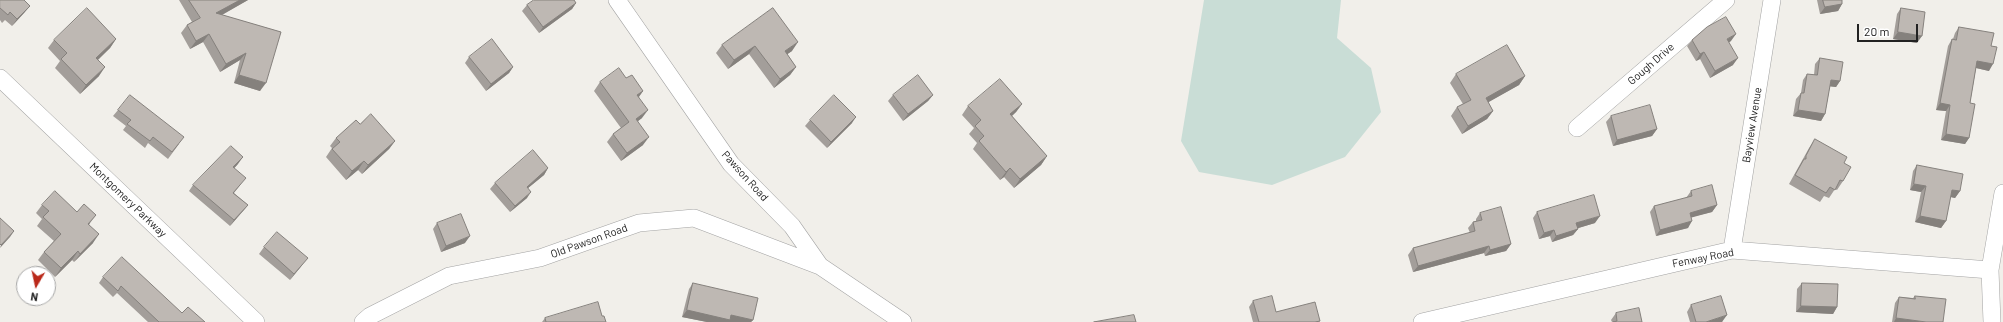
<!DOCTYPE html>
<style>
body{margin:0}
#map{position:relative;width:2003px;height:322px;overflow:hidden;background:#f1efea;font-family:Barlow,sans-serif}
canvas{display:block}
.north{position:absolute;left:16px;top:266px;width:40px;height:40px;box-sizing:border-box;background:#fff;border:1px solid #a7a7a7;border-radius:50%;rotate:189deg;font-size:11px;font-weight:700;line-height:16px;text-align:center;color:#222}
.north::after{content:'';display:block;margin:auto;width:14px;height:18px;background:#ba291a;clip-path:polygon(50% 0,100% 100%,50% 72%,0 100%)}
.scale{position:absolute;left:1857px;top:24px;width:61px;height:18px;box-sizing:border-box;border:2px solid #222;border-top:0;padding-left:5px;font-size:12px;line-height:14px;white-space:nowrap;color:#222;-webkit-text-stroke:3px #fff;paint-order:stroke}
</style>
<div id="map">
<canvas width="2003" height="322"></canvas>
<div class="north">N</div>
<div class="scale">20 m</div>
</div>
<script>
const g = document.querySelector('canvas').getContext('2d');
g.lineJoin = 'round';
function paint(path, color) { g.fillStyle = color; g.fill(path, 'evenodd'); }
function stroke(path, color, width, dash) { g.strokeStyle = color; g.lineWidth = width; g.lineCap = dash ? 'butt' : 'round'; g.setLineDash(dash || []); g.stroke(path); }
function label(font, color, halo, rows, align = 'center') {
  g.font = font + ' Barlow,sans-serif'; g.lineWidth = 3.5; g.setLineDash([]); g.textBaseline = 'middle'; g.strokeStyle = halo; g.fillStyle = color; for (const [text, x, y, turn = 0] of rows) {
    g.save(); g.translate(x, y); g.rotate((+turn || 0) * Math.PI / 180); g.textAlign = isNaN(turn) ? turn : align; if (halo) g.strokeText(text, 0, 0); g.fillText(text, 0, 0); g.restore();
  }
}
paint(new Path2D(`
 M 1204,0 L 1341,0 L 1337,38 L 1371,68 L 1381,112 L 1345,157 L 1272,185 L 1199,172 L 1181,141 Z`), '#c9ddd6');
const minor = new Path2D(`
 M 617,0 L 731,164 L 792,226 L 820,266 L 903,322
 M 0,78 L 256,322
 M 1577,128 L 1726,0
 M 1732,250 L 1772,0
 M 363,322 L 370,316 L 449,276 L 540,258 L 639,223 L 694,218 L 820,266
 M 1422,322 L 1732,250 L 1990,270
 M 1992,322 L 1990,270 L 2003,193`);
stroke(minor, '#a3a3a3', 18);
stroke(minor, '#fff', 17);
paint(new Path2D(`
 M 0,0 L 30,6 L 24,13 L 12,26 L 5,20 L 2,23 L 0,20 Z
 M 179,0 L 248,0 L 222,15 L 281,32 L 260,91 L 234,83 L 240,60 L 220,72 L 203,42 L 190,49 L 181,33 L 187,25 L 192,22 Z
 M 1817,0 L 1842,0 L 1842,4 L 1838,11 L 1820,14 Z
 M 576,3 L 572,9 L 539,33 L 522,11 L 527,5 Z
 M 773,8 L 792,51 L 787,54 L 796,67 L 790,75 L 774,88 L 749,54 L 728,69 L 716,53 L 722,45 Z
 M 1901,8 L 1917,43 L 1893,39 L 1897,14 Z
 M 1959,27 L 1991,46 L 1989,71 L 1976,68 L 1970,103 L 1969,138 L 1965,144 L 1941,140 L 1946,111 L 1936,110 L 1948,46 L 1952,39 L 1953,39 L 1955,33 Z
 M 116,39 L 110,48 L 98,60 L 99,76 L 80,94 L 55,68 L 60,61 L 48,48 L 54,40 Z
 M 1692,40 L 1731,41 L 1729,42 L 1733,65 L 1710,78 L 1700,59 L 1696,61 L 1687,46 Z
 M 469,57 L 513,67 L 509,73 L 486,91 L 465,63 Z
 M 1820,58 L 1840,81 L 1836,87 L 1830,86 L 1825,114 L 1821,121 L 1793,116 L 1796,99 L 1801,93 L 1803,80 L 1807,74 L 1814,75 L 1815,64 Z
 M 1456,74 L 1525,76 L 1519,85 L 1488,102 L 1493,111 L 1487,119 L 1462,134 L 1451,116 L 1457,107 L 1463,104 L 1450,83 Z
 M 626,78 L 643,91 L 639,97 L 642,118 L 638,121 L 643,145 L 621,161 L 607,142 L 613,134 L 621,128 L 594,91 L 600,82 Z
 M 893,95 L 933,95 L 928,101 L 903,121 L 888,101 Z
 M 1022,104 L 1016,112 L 1012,116 L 1047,156 L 1041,165 L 1014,188 L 1004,177 L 1000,180 L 973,149 L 977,143 L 969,134 L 974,128 L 962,115 L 968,106 Z
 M 118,110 L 179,144 L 168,159 L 148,143 L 145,148 L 123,130 L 126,126 L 113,116 Z
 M 1611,116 L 1657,129 L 1652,136 L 1613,146 L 1606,122 Z
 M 810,120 L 852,123 L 827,148 L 805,126 Z
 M 360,124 L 395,141 L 389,149 L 362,174 L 358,170 L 346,180 L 326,157 L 332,148 L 330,146 L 336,138 Z
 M 1815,139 L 1844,163 L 1843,181 L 1837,190 L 1835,189 L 1829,198 L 1824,196 L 1820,202 L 1789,184 L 1809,148 Z
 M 238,164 L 234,168 L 241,184 L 234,193 L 248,205 L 243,211 L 230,226 L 189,191 L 193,185 Z
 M 1917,165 L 1960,191 L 1955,198 L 1950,197 L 1946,221 L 1941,228 L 1915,222 L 1921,192 L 1910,190 L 1913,171 Z
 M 548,168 L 544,175 L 528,188 L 527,198 L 510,212 L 490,189 L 495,183 Z
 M 1691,191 L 1717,205 L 1712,212 L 1691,217 L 1688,228 L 1656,236 L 1650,212 L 1654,206 L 1686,198 Z
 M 42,205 L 77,212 L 90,223 L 89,225 L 93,243 L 74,262 L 72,260 L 55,277 L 38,260 L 44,252 L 54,241 L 37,226 L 42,219 L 36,213 Z
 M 1537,212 L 1595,223 L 1578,228 L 1578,229 L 1573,235 L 1552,242 L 1550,236 L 1539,239 L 1533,218 Z
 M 1480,213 L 1511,244 L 1506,251 L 1485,256 L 1484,253 L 1413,272 L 1408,255 L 1413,248 L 1470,233 L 1468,228 L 1473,222 L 1476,221 L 1476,219 Z
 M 437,223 L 465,243 L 441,252 L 433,229 Z
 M 264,247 L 303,264 L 290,280 L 259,254 Z
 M 103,277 L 182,313 L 205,322 L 148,322 L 117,293 L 113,297 L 99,283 Z
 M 693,283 L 753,320 L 751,322 L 707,322 L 682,317 L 689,289 Z
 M 1802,283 L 1837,307 L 1833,314 L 1796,312 L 1797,289 Z
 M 1915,296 L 1943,322 L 1892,322 L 1895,303 L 1899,297 L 1913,298 Z
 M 1253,301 L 1276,312 L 1320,321 L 1319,322 L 1253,322 L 1249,307 Z
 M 1691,305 L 1723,322 L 1690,322 L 1687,312 Z
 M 1616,313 L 1642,322 L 1612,322 L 1611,320 Z
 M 602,316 L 606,322 L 542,322 L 545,318 Z`), '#a39e9a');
paint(new Path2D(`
 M 240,0 L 248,0 L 211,21 L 216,13 Z
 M 576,3 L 572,9 L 539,33 L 543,27 Z
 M 1842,4 L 1838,11 L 1820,14 L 1825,7 Z
 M 30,6 L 24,13 L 12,26 L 17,19 Z
 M 1898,32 L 1922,36 L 1917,43 L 1893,39 Z
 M 209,34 L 203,42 L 190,49 L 196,41 Z
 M 1736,34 L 1731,41 L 1723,46 L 1727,39 Z
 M 116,39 L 110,48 L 90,67 L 96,58 Z
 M 798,42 L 792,51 L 779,60 L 785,51 Z
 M 755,46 L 749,54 L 728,69 L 734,60 Z
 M 1704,52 L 1700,59 L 1696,61 L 1700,54 Z
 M 246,53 L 240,60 L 220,72 L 226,64 Z
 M 1738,58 L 1733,65 L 1710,78 L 1715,71 Z
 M 1977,61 L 1993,64 L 1989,71 L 1972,67 Z
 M 105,67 L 99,76 L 80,94 L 86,85 Z
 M 513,67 L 509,73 L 486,91 L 491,84 Z
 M 796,67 L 790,75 L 774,88 L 780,79 Z
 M 239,75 L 266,83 L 260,91 L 234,83 Z
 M 1525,76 L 1519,85 L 1480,107 L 1486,98 Z
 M 1831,80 L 1840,81 L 1836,87 L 1826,86 Z
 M 643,91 L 637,99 L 637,95 Z
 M 933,95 L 928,101 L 903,121 L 908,114 Z
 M 1940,103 L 1950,105 L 1946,111 L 1936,110 Z
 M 1022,104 L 1016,112 L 1004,123 L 1010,114 Z
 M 648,110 L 642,118 L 630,127 L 636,119 Z
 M 1798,110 L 1825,114 L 1821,121 L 1793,116 Z
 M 1493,111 L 1487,119 L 1462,134 L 1468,126 Z
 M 856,117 L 852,123 L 827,148 L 831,142 Z
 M 1657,129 L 1652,136 L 1613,146 L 1617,140 Z
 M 1946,134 L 1969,138 L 1965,144 L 1941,140 Z
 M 649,137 L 643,145 L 621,161 L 627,153 Z
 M 395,141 L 389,149 L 362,174 L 368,165 Z
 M 1047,156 L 1041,165 L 1014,188 L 1020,179 Z
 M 243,157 L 238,164 L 229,174 L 233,167 Z
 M 364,161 L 358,170 L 346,180 L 352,171 Z
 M 548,168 L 544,175 L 522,193 L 527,187 Z
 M 1010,168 L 1004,177 L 1000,180 L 1006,172 Z
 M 1914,184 L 1926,186 L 1921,192 L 1910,190 Z
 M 1952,190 L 1960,191 L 1955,198 L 1947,196 Z
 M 531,192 L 527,198 L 510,212 L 515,206 Z
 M 248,205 L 243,211 L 230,226 L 234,220 Z
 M 1717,205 L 1712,212 L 1686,219 L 1690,213 Z
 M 96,215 L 90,223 L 82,232 L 88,224 Z
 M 1600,216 L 1595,223 L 1572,230 L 1576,223 Z
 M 1920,216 L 1946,221 L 1941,228 L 1915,222 Z
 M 1692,221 L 1688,228 L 1656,236 L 1660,230 Z
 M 1578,229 L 1573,235 L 1552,242 L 1556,236 Z
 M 1554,230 L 1550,236 L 1539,239 L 1544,233 Z
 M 14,231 L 10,237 L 0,248 L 1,245 Z
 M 99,234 L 93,243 L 74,262 L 80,254 Z
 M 470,236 L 465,243 L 441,252 L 446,246 Z
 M 1511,244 L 1506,251 L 1485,256 L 1490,250 Z
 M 1489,246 L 1484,253 L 1413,272 L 1418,266 Z
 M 78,251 L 72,260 L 55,277 L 61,268 Z
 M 308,258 L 303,264 L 290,280 L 294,274 Z
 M 1801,306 L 1837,307 L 1833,314 L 1796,312 Z
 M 687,310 L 731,315 L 753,320 L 751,322 L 707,322 L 682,317 Z
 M 1727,315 L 1722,322 L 1706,322 Z
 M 1896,318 L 1926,322 L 1894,322 Z`), '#85817d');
const building = new Path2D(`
 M 0,0 L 24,0 L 30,6 L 17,19 L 10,12 L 8,15 L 0,8 Z
 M 189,0 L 240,0 L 216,13 L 281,32 L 266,83 L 239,75 L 246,53 L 226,64 L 209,34 L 196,41 L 187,25 L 200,18 Z
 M 534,0 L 574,0 L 576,3 L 543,27 L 527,5 Z
 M 1823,0 L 1842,0 L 1842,4 L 1825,7 Z
 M 87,8 L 116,39 L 96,58 L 105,67 L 86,85 L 61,59 L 67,53 L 54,40 Z
 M 773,8 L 798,42 L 785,51 L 796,67 L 780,79 L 755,46 L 734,60 L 722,45 Z
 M 1901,8 L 1925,12 L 1922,36 L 1898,32 Z
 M 1726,17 L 1736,34 L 1727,39 L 1738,58 L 1715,71 L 1704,52 L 1700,54 L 1692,40 L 1707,27 Z
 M 1959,27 L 1994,33 L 1991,46 L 1997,47 L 1993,64 L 1977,61 L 1970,103 L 1975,104 L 1969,138 L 1946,134 L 1950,105 L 1940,103 L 1952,39 L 1956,40 Z
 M 492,39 L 513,67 L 491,84 L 469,57 Z
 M 1507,45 L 1525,76 L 1486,98 L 1493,111 L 1468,126 L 1457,107 L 1471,100 L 1456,74 Z
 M 1820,58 L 1843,62 L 1840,81 L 1831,80 L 1825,114 L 1798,110 L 1801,93 L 1804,93 L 1807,74 L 1817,75 Z
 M 619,68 L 626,78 L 632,75 L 643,91 L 637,95 L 648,110 L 636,119 L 649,137 L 627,153 L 613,134 L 629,122 L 600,82 Z
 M 918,75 L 933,95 L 908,114 L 893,95 Z
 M 1000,79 L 1022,104 L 1010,114 L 1047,156 L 1020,179 L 1010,168 L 1006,172 L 979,141 L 984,136 L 975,126 L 981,120 L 968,106 Z
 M 130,95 L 184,137 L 172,152 L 153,137 L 150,141 L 127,124 L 131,120 L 118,110 Z
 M 834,95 L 856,117 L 831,142 L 810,120 Z
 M 1650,105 L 1657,129 L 1617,140 L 1611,116 Z
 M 371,114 L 395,141 L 368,165 L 364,161 L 352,171 L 332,149 L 340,142 L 336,138 L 356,120 L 360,124 Z
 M 1815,139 L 1847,157 L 1844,163 L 1851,167 L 1843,181 L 1840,180 L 1835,190 L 1830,187 L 1826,193 L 1795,175 L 1804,159 L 1806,159 L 1806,156 Z
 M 231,146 L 243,157 L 233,167 L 246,178 L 233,193 L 248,205 L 234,220 L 193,185 Z
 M 533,150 L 548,168 L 527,187 L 531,192 L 515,206 L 495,183 Z
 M 1917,165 L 1963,174 L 1960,191 L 1952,190 L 1946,221 L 1920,216 L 1926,186 L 1914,184 Z
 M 1712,185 L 1717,205 L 1690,213 L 1692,221 L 1660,230 L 1654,206 L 1692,196 L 1691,191 Z
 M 55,191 L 77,212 L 84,204 L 96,215 L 88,224 L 99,234 L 80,254 L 78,251 L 61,268 L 44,252 L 61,234 L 43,217 L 49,211 L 42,205 Z
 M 1594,195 L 1600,216 L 1576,223 L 1578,229 L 1556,236 L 1554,230 L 1544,233 L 1537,212 Z
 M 1501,207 L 1511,244 L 1490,250 L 1489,246 L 1418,266 L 1413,248 L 1475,231 L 1473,222 L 1482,220 L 1480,213 Z
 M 461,214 L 470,236 L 446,246 L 437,223 Z
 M 0,218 L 14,231 L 1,245 L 0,244 Z
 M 277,232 L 308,258 L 294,274 L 264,247 Z
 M 122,257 L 182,313 L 188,307 L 205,322 L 159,322 L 121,286 L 118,291 L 103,277 Z
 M 693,283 L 758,298 L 753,320 L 731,315 L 730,320 L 687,310 Z
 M 1802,283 L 1838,284 L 1837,307 L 1801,306 Z
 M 1272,296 L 1276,312 L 1315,302 L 1320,321 L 1315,322 L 1259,322 L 1253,301 Z
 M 1721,296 L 1727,315 L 1706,322 L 1696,322 L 1691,305 Z
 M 1915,296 L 1946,299 L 1943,322 L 1926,322 L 1896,318 L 1899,297 L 1915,299 Z
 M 598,302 L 602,316 L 604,316 L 606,322 L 546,322 L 545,318 Z
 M 1639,308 L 1642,322 L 1613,322 L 1617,321 L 1616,313 Z
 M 1134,315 L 1136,322 L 1094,322 Z`);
paint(building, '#beb8b3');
stroke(building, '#85817d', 1);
label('11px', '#222', '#fff', [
 ["Gough Drive",1651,64,-41],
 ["Bayview Avenue",1752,125,-81],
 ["Pawson Road",745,176,48],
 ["Montgomery Parkway",128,200,44],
 ["Old Pawson Road",589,241,-20],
 ["Fenway Road",1703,258,-11]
]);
</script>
